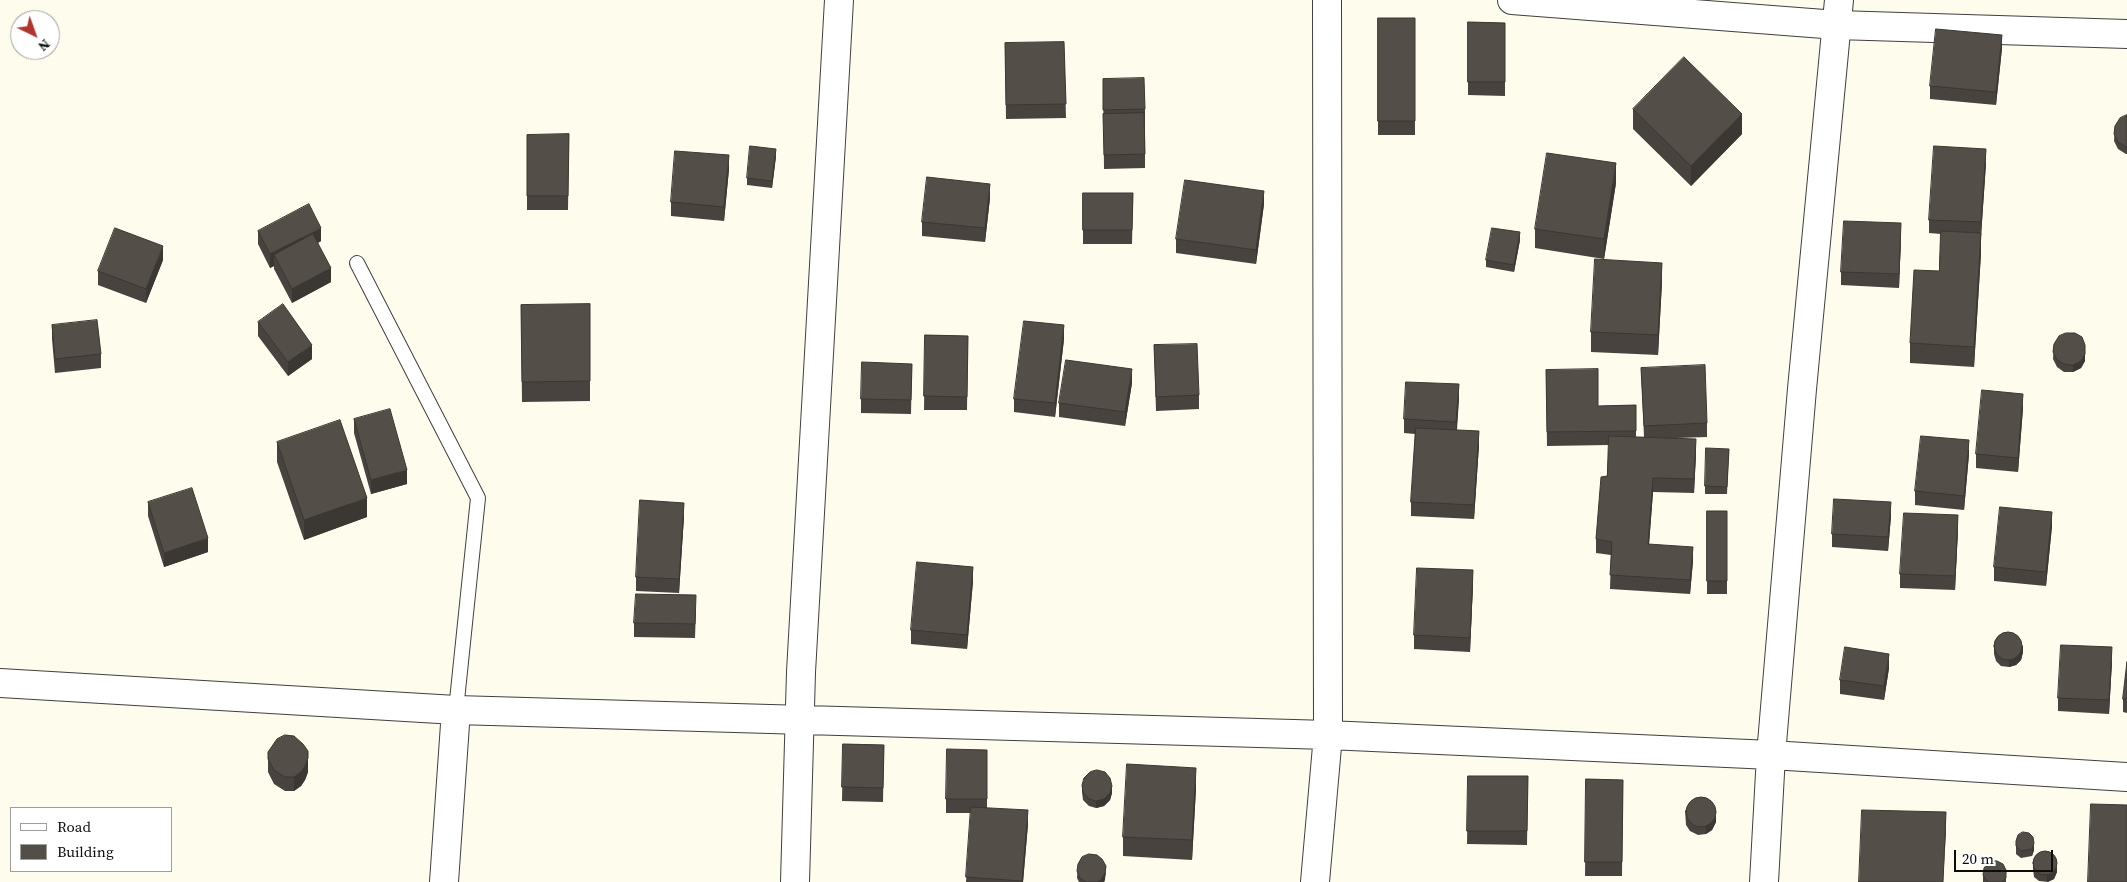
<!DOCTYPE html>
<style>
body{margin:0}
#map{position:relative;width:2127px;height:882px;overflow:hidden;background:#fefced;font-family:"Source Serif 4",serif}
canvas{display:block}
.legend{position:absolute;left:10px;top:807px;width:162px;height:65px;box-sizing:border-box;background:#fff;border:1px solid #9e9e9e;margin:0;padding:6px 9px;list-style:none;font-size:15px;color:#0c0c0c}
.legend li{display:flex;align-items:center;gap:10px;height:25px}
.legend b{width:25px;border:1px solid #9e9e9e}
.north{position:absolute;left:10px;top:10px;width:50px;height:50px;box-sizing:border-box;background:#fff;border:1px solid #9e9e9e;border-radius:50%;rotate:138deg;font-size:14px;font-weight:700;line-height:20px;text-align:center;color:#0c0c0c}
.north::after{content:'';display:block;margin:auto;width:18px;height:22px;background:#b1342f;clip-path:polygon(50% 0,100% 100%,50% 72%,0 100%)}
.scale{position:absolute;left:1954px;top:850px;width:99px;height:22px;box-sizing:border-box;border:2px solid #0c0c0c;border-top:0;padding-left:6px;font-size:15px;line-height:18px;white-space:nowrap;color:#0c0c0c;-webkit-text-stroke:4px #fff;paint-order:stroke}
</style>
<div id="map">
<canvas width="2127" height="882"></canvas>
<ul class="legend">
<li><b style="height:6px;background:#fff"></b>Road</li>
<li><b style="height:14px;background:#544e49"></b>Building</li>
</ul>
<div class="north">N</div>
<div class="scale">20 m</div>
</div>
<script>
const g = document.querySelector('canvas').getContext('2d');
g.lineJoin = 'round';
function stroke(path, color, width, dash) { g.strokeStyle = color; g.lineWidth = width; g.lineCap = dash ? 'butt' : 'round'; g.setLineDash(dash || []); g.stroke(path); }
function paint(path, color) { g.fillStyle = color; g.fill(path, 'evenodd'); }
const lane = new Path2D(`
 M 357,263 L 478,498 L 456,710`);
const street = new Path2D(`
 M 1512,0 L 1837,25 L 2127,34
 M 0,683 L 456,710 L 1328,735 L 1771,755 L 2127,777
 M 444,882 L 456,710
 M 795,882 L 801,672 L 839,0
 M 1315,882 L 1328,735 L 1327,0
 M 1764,882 L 1771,755 L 1802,389 L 1839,0`);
stroke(lane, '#3f3f3f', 16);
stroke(street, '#3f3f3f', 30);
stroke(lane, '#fff', 14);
stroke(street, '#fff', 28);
paint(new Path2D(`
 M 1378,18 L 1415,18 L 1415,135 L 1378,135 Z
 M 1468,22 L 1505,23 L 1505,96 L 1468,95 Z
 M 1064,42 L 1066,118 L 1006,119 L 1005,43 Z
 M 2002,48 L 1996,105 L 1930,99 L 1930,86 Z
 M 1103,79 L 1145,109 L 1145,168 L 1104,169 Z
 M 1633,109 L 1742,134 L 1691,186 L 1633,129 Z
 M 2127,115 L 2127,154 L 2126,154 L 2118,149 L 2114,141 L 2115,126 Z
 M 569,134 L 568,210 L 527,210 L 527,135 Z
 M 776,156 L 772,188 L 747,185 L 747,178 Z
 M 1986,163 L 1981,236 L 1981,253 L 1974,367 L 1910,363 L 1910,343 L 1939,271 L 1941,234 L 1929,233 L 1929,220 Z
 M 729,169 L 724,221 L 671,216 L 671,202 Z
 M 1616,183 L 1604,259 L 1535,248 L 1535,229 Z
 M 1083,193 L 1133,193 L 1132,244 L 1083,244 Z
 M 990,198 L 985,242 L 922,236 L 922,222 Z
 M 1264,204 L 1256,264 L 1176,253 L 1176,239 Z
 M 258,231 L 321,241 L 318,243 L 331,282 L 292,303 L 274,269 L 274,266 L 270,268 L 258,244 Z
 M 1901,237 L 1899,288 L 1841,285 L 1841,272 Z
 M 1520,240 L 1514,272 L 1486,267 L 1486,260 Z
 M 163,260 L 146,303 L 98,285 L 98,271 Z
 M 1662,282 L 1658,355 L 1591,352 L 1591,332 Z
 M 590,304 L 590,401 L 522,402 L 521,305 Z
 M 258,322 L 312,359 L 288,376 L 258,336 Z
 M 52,325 L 101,354 L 101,368 L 55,373 L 52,339 Z
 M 925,335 L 968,336 L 967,410 L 924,410 Z
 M 1064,339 L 1055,417 L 1014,412 L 1014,399 Z
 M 2054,344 L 2085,361 L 2081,368 L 2073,372 L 2064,372 L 2057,367 L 2053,359 Z
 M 1154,345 L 1199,395 L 1199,409 L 1156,411 Z
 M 912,364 L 911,414 L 861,413 L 861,399 Z
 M 1641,368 L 1707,423 L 1707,437 L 1677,438 L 1696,453 L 1694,493 L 1653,492 L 1649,544 L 1693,561 L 1690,594 L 1610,589 L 1611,555 L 1596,553 L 1596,539 L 1607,476 L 1609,445 L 1547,446 L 1546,370 L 1598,406 L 1636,405 L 1636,437 L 1644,437 Z
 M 1132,383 L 1125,426 L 1059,417 L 1059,403 Z
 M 1459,398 L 1457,430 L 1479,445 L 1474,519 L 1411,516 L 1411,502 L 1415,434 L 1404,433 L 1404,419 Z
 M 2023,408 L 2018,472 L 1976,468 L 1976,454 Z
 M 354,419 L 407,484 L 371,494 L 354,433 Z
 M 277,442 L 367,517 L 304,540 L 277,462 Z
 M 1729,449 L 1727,494 L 1705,494 L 1705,486 Z
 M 1969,454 L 1964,510 L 1915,505 L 1915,491 Z
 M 148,502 L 208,552 L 164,567 L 148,516 Z
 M 1707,511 L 1727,511 L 1727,594 L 1707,594 Z
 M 684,516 L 679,593 L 636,591 L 636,577 Z
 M 1891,516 L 1888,551 L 1832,547 L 1832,534 Z
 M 2052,526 L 2046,586 L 1994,581 L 1994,567 Z
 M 1958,529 L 1955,590 L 1900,588 L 1900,574 Z
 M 973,581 L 967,649 L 911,644 L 911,630 Z
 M 1473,584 L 1470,652 L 1414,649 L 1414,635 Z
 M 696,609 L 695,638 L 634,637 L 634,623 Z
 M 1994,646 L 2023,652 L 2021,660 L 2016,665 L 2009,667 L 2001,666 L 1996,661 L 1994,654 Z
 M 2112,661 L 2109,714 L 2058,711 L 2058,698 Z
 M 2127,662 L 2127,713 L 2123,712 L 2123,699 Z
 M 1889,668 L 1884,700 L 1840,694 L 1840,680 Z
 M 843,744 L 884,745 L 883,802 L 842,801 Z
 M 987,750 L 987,808 L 1028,824 L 1023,882 L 966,882 L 971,813 L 946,813 L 946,799 Z
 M 268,752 L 308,772 L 305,780 L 301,786 L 294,791 L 285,791 L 274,784 L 268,772 Z
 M 1468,776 L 1528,776 L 1527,845 L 1467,844 Z
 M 1586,779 L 1623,780 L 1622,876 L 1585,876 Z
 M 1082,785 L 1112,793 L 1110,800 L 1104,806 L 1096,808 L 1089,806 L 1083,800 L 1082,792 Z
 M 1196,788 L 1192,860 L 1123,856 L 1123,837 Z
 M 1685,810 L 1716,822 L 1712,830 L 1706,834 L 1698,835 L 1690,831 L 1686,825 Z
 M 2018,835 L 2034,850 L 2032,856 L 2021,858 L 2016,854 L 2016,841 Z
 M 2033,862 L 2057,872 L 2054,879 L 2048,882 L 2039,881 L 2034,877 L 2033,869 Z
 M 1078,864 L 1106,873 L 1104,882 L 1079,882 L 1077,878 Z
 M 2006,870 L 2006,882 L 1983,882 L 1983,875 Z`), '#48433f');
paint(new Path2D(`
 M 2002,35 L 2002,48 L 1996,105 L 1996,92 Z
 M 1742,114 L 1742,134 L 1691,186 L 1691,166 Z
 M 776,149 L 776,156 L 772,188 L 772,181 Z
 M 1986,149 L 1986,163 L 1981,236 L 1981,222 Z
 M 729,155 L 729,169 L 724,221 L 724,207 Z
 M 1616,163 L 1616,183 L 1604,259 L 1604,239 Z
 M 990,184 L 990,198 L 985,242 L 985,228 Z
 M 1264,191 L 1264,204 L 1256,264 L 1256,250 Z
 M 1901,223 L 1901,237 L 1899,288 L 1899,274 Z
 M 321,228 L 321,241 L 279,263 L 274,255 L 274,266 L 270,268 L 270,254 Z
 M 1520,232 L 1520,240 L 1514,272 L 1514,265 Z
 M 1981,233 L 1981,253 L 1974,367 L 1974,347 Z
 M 163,246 L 163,260 L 146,303 L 146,289 Z
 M 1662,263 L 1662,282 L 1658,355 L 1658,335 Z
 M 331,268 L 331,282 L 292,303 L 292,289 Z
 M 1064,325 L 1064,339 L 1055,417 L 1055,403 Z
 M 312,345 L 312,359 L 288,376 L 288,362 Z
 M 2085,345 L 2085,361 L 2081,368 L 2073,372 L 2073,365 Z
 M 1132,369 L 1132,383 L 1125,426 L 1125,412 Z
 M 1459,384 L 1459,398 L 1456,436 L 1456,422 Z
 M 2023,394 L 2023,408 L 2018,472 L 2018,458 Z
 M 1479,431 L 1479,445 L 1474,519 L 1474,505 Z
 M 1696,439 L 1696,453 L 1694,493 L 1694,479 Z
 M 1969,440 L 1969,454 L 1964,510 L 1964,496 Z
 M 407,470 L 407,484 L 371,494 L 371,480 Z
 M 1653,478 L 1653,492 L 1648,558 L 1648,544 Z
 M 367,498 L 367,517 L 304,540 L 304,520 Z
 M 1891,502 L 1891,516 L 1888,551 L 1888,537 Z
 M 684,503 L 684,516 L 679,593 L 679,579 Z
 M 2052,512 L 2052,526 L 2046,586 L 2046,572 Z
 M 1958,515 L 1958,529 L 1955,590 L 1955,576 Z
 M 208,538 L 208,552 L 164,567 L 164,553 Z
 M 1693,547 L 1693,561 L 1690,594 L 1690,580 Z
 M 973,567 L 973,581 L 967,649 L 967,635 Z
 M 1473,570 L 1473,584 L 1470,652 L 1470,638 Z
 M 2023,645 L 2023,652 L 2021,660 L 2016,665 L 2009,667 L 2009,660 Z
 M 2112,647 L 2112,661 L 2109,714 L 2109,700 Z
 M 1889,654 L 1889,668 L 1884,700 L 1884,686 Z
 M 308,758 L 308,772 L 305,780 L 301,786 L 294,791 L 294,777 Z
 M 1196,768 L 1196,788 L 1192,860 L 1192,840 Z
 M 1112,786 L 1112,793 L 1110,800 L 1104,806 L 1096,808 L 1096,801 Z
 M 1028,810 L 1028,824 L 1023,882 L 1022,882 Z
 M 1946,812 L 1946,832 L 1943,882 Z
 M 1716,815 L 1716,822 L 1712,830 L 1706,834 L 1706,827 Z
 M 2034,843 L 2034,850 L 2032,856 L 2032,849 Z
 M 2057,865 L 2057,872 L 2054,879 L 2047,882 L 2047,876 Z
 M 1106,866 L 1105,880 L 1104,882 L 1097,882 Z`), '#3b3733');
const building = new Path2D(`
 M 1378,18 L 1415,18 L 1415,121 L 1378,121 Z
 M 1468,22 L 1505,23 L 1505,82 L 1468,82 Z
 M 1936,29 L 2002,35 L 1996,92 L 1930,86 Z
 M 1064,42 L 1066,104 L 1006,105 L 1005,43 Z
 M 1684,57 L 1742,114 L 1691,166 L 1633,109 Z
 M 1144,78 L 1145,109 L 1103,110 L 1103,79 Z
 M 1144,113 L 1145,154 L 1104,155 L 1103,114 Z
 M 2127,115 L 2127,147 L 2126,147 L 2118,142 L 2114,134 L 2115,126 L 2120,118 Z
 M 569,134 L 568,196 L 527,196 L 527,135 Z
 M 750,146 L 776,149 L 772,181 L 747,178 Z
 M 1934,146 L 1986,149 L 1981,222 L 1929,220 Z
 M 675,151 L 729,155 L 724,207 L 671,202 Z
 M 1547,153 L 1616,163 L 1604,239 L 1535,229 Z
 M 927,177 L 990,184 L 985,228 L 922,222 Z
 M 1185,180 L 1264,191 L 1256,250 L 1176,239 Z
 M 1083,193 L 1133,193 L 1132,230 L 1083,230 Z
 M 309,204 L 321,228 L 270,254 L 258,231 Z
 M 1844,221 L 1901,223 L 1899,274 L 1841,272 Z
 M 115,228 L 163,246 L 146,289 L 98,271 Z
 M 1492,228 L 1520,232 L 1514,265 L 1486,260 Z
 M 1941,231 L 1981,233 L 1974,347 L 1910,343 L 1914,270 L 1939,271 Z
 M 313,234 L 331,268 L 292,289 L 274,255 Z
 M 1595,259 L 1662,263 L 1658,335 L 1591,332 Z
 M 283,304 L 312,345 L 288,362 L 258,322 Z
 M 590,304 L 590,381 L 522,382 L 521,305 Z
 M 97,320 L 101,354 L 55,359 L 52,325 Z
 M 1024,321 L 1064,325 L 1055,403 L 1014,399 Z
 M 2066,333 L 2075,333 L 2082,337 L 2085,345 L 2085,354 L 2081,361 L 2073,365 L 2064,364 L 2057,360 L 2053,352 L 2054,344 L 2059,336 Z
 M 925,335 L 968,336 L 967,397 L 924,396 Z
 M 1197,344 L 1199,395 L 1156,397 L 1154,345 Z
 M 1066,360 L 1132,369 L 1125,412 L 1059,403 Z
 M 862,362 L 912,364 L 911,400 L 861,399 Z
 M 1705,365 L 1707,423 L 1644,426 L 1641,368 Z
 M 1598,369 L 1598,406 L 1636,405 L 1636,431 L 1547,432 L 1546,370 Z
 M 1406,382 L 1459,384 L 1456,422 L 1404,419 Z
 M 1982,390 L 2023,394 L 2018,458 L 1976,454 Z
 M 390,409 L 407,470 L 371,480 L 354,419 Z
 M 340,420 L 367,498 L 304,520 L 277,442 Z
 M 1416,428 L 1479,431 L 1474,505 L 1411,502 Z
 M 1609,436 L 1696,439 L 1694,479 L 1653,478 L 1648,544 L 1693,547 L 1690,580 L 1610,575 L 1612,542 L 1596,539 L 1601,477 L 1607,476 Z
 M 1921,436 L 1969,440 L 1964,496 L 1915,491 Z
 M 1706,448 L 1729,449 L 1727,487 L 1705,486 Z
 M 192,488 L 208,538 L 164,553 L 148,502 Z
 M 1834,499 L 1891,502 L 1888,537 L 1832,534 Z
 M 640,500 L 684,503 L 679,579 L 636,577 Z
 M 2000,507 L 2052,512 L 2046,572 L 1994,567 Z
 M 1707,511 L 1727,511 L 1727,581 L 1707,581 Z
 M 1904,513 L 1958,515 L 1955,576 L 1900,574 Z
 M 917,562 L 973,567 L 967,635 L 911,630 Z
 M 1417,568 L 1473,570 L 1470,638 L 1414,635 Z
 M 636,594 L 696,595 L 695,624 L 634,623 Z
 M1994 646a14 14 0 1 1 28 0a14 14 0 1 1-28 0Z
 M 2061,645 L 2112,647 L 2109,700 L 2058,698 Z
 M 1845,647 L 1889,654 L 1884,686 L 1840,680 Z
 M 2127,662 L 2127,699 L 2123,699 Z
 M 285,735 L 294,736 L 303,744 L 308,751 L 308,758 L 305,766 L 301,772 L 294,777 L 285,777 L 274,770 L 268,759 L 268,752 L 277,739 Z
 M 843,744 L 884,745 L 883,788 L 842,787 Z
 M 947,749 L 987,750 L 987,799 L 946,799 Z
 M 1127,764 L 1196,768 L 1192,840 L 1123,837 Z
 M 1097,770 L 1105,772 L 1110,778 L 1112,786 L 1110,793 L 1104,799 L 1096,801 L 1089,799 L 1083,792 L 1082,785 L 1084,778 L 1090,772 Z
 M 1468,776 L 1528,776 L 1527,831 L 1467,831 Z
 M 1586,779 L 1623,780 L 1622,862 L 1585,862 Z
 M1686 812a15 15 0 1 1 30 0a15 15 0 1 1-30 0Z
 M 2091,804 L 2127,805 L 2127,882 L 2088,882 Z
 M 971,807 L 1028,810 L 1022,881 L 966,877 Z
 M 1862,810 L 1946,812 L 1943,882 L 1859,882 Z
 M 2023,832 L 2029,833 L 2033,837 L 2034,843 L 2032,849 L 2021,851 L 2016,846 L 2016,841 L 2018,835 Z
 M2033 863a12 12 0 1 1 24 0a12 12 0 1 1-24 0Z
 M 1089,854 L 1097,855 L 1102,859 L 1106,866 L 1105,873 L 1101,880 L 1097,882 L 1086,882 L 1080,878 L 1077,871 L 1078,864 L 1082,857 Z
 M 1997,861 L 2003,864 L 2006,870 L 2006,878 L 2002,882 L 1988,882 L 1987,881 L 1983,875 L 1984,868 L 1989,862 Z`);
paint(building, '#544e49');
stroke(building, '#3b3733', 1);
</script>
